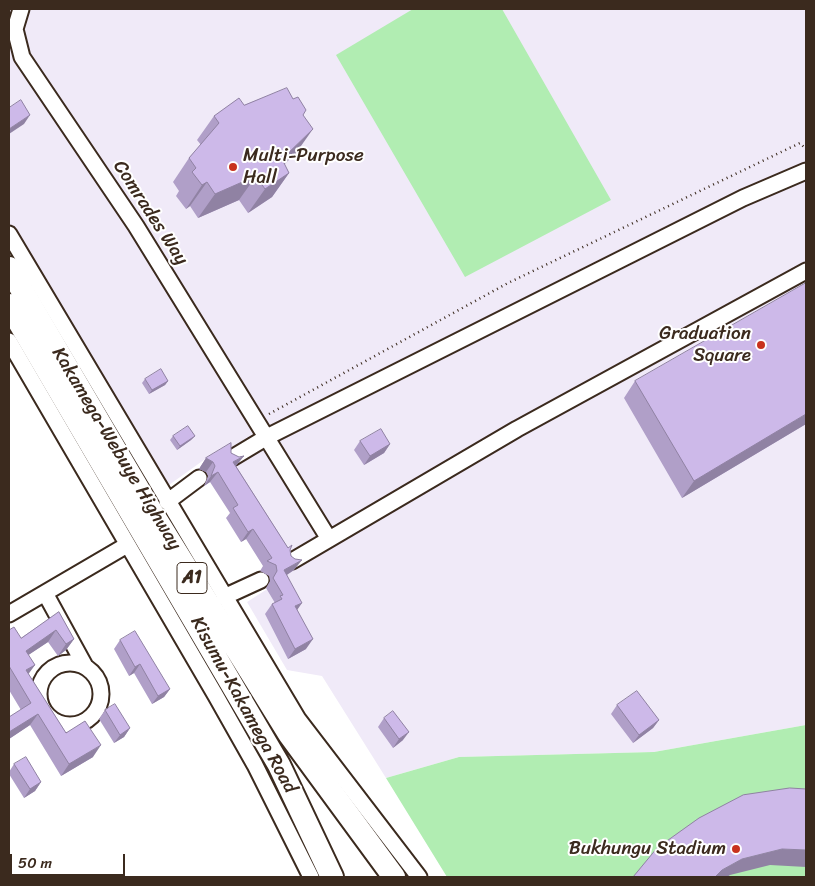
<!DOCTYPE html>
<style>
body{margin:0}
#map{position:relative;width:815px;height:886px;overflow:hidden;background:#fff;font-family:Sriracha,sans-serif}
canvas{display:block}
.frame{position:absolute;inset:0;border:10px solid #3b2a1e;pointer-events:none}
.scale{position:absolute;left:10px;top:854px;width:115px;height:22px;box-sizing:border-box;border:2px solid #3b2a1e;border-top:0;padding-left:6px;font-size:15px;line-height:18px;white-space:nowrap;color:#3b2a1e;-webkit-text-stroke:4px #fff;paint-order:stroke}
</style>
<div id="map">
<canvas width="815" height="886"></canvas>
<div class="frame"></div>
<div class="scale">50 m</div>
</div>
<script>
const g = document.querySelector('canvas').getContext('2d');
g.lineJoin = 'round';
function paint(path, color) { g.fillStyle = color; g.fill(path, 'evenodd'); }
function stroke(path, color, width, dash) { g.strokeStyle = color; g.lineWidth = width; g.lineCap = dash ? 'butt' : 'round'; g.setLineDash(dash || []); g.stroke(path); }
function label(font, color, halo, rows, align = 'center') {
  g.font = font + ' Sriracha,sans-serif'; g.lineWidth = 4; g.setLineDash([]); g.textBaseline = 'middle'; g.strokeStyle = halo; g.fillStyle = color; for (const [text, x, y, turn = 0] of rows) {
    g.save(); g.translate(x, y); g.rotate((+turn || 0) * Math.PI / 180); g.textAlign = isNaN(turn) ? turn : align; if (halo) g.strokeText(text, 0, 0); g.fillText(text, 0, 0); g.restore();
  }
}
paint(new Path2D(`
 M 9,9 L 806,9 L 806,725 L 654,752 L 459,757 L 386,778 L 322,676 L 287,670 L 247,602 L 283,579 L 208,457 L 162,490 L 9,234 Z`), '#f0eaf8');
paint(new Path2D(`
 M 413,9 L 502,9 L 611,200 L 465,277 L 336,55 Z
 M 806,725 L 806,877 L 447,877 L 386,778 L 459,757 L 654,752 Z`), '#b1edb2');
const minor = new Path2D(`
 M 21,9 L 15,29 L 22,57 L 136,226 L 329,539
 M 9,234 L 298,719 L 419,877
 M 9,341 L 216,696 L 255,765 L 311,877
 M 232,458 L 267,437 L 743,198 L 806,171
 M 167,502 L 199,478
 M 292,561 L 517,429 L 806,271
 M 45,593 L 85,666
 M 224,597 L 261,580
 M 9,614 L 127,545
 M39 694a31 31 0 1 1 62 0a31 31 0 1 1-62 0Z`);
const highway = new Path2D(`
 M 9,268 L 156,519 L 289,734 L 394,877
 M 9,305 L 279,765 L 332,877`);
stroke(minor, '#3b2a1e', 19);
stroke(highway, '#3b2a1e', 26);
stroke(new Path2D(`
 M 269,414 L 508,283 L 800,143 L 806,149`), '#3b2a1e', 2.5, [1, 4]);
stroke(minor, '#fff', 15);
stroke(highway, '#fff', 22);
paint(new Path2D(`
 M 293,99 L 303,115 L 296,153 L 284,164 L 289,173 L 272,197 L 248,213 L 239,200 L 198,218 L 190,206 L 186,209 L 176,196 L 179,191 L 173,182 L 189,158 L 201,145 L 197,140 L 214,116 L 244,105 Z
 M 145,379 L 168,381 L 165,385 L 149,394 L 142,383 Z
 M 635,381 L 806,424 L 682,498 L 624,398 Z
 M 173,436 L 195,436 L 191,440 L 177,450 L 170,440 Z
 M 360,441 L 390,444 L 384,453 L 364,465 L 354,450 Z
 M 231,453 L 236,466 L 288,548 L 290,550 L 294,570 L 287,575 L 297,610 L 306,649 L 288,659 L 265,614 L 272,604 L 275,603 L 266,588 L 270,581 L 269,576 L 260,571 L 263,566 L 246,539 L 241,542 L 226,518 L 230,513 L 210,482 L 204,486 L 208,476 L 206,472 L 199,469 L 206,458 Z
 M 59,612 L 74,639 L 66,650 L 58,656 L 48,642 L 28,655 L 35,665 L 28,673 L 66,733 L 93,757 L 61,776 L 30,725 L 9,739 L 9,717 L 21,710 L 9,690 L 9,630 L 21,638 Z
 M 120,640 L 170,689 L 164,697 L 152,704 L 134,673 L 129,676 L 114,649 Z
 M 617,705 L 659,720 L 653,728 L 633,743 L 611,714 Z
 M 105,710 L 130,728 L 124,737 L 114,743 L 99,719 Z
 M 384,718 L 403,740 L 393,748 L 378,727 Z
 M 14,764 L 41,782 L 35,791 L 24,798 L 9,774 L 9,772 Z`), '#b09fc8');
paint(new Path2D(`
 M 30,115 L 24,124 L 9,134 L 9,129 Z
 M 313,129 L 296,153 L 265,183 L 282,159 Z
 M 289,173 L 272,197 L 248,213 L 265,189 Z
 M 256,176 L 239,200 L 198,218 L 215,194 Z
 M 207,182 L 190,206 L 186,209 L 202,185 Z
 M 168,381 L 165,385 L 149,394 L 152,390 Z
 M 806,414 L 806,424 L 682,498 L 694,481 Z
 M 195,436 L 191,440 L 177,450 L 180,446 Z
 M 390,444 L 384,453 L 364,465 L 370,456 Z
 M 244,456 L 236,466 L 226,473 L 233,462 Z
 M 206,458 L 213,462 L 206,472 L 199,469 Z
 M 218,472 L 210,482 L 204,486 L 211,476 Z
 M 253,529 L 246,539 L 241,542 L 248,532 Z
 M 302,560 L 294,570 L 277,581 L 284,570 Z
 M 302,603 L 295,613 L 295,606 Z
 M 56,630 L 48,642 L 18,662 L 26,651 Z
 M 74,639 L 66,650 L 58,656 L 66,644 Z
 M 313,639 L 306,649 L 288,659 L 295,649 Z
 M 140,664 L 134,673 L 129,676 L 135,667 Z
 M 35,665 L 27,676 L 26,670 Z
 M 170,689 L 164,697 L 152,704 L 158,696 Z
 M 38,714 L 30,725 L 9,739 L 9,732 Z
 M 659,720 L 653,728 L 633,743 L 639,735 Z
 M 130,728 L 124,737 L 114,743 L 120,735 Z
 M 409,732 L 403,740 L 393,748 L 399,739 Z
 M 101,745 L 93,757 L 61,776 L 69,764 Z
 M 41,782 L 35,791 L 24,798 L 30,789 Z
 M 782,849 L 806,850 L 806,867 L 770,865 L 730,875 L 727,877 L 715,877 L 722,870 L 742,859 Z`), '#9082a3');
const building = new Path2D(`
 M 287,88 L 293,99 L 298,97 L 306,110 L 303,115 L 313,129 L 282,159 L 289,173 L 265,189 L 256,176 L 215,194 L 207,182 L 202,185 L 192,172 L 196,168 L 189,158 L 219,123 L 214,116 L 239,98 L 244,105 Z
 M 21,100 L 30,115 L 9,129 L 9,108 Z
 M 806,283 L 806,414 L 694,481 L 635,381 Z
 M 161,369 L 168,381 L 152,390 L 145,379 Z
 M 188,426 L 195,436 L 180,446 L 173,436 Z
 M 381,429 L 390,444 L 370,456 L 360,441 Z
 M 231,443 L 231,453 L 239,457 L 244,456 L 233,462 L 288,548 L 292,545 L 290,550 L 291,556 L 295,559 L 302,560 L 284,570 L 302,603 L 295,606 L 313,639 L 295,649 L 272,604 L 282,599 L 280,596 L 283,595 L 273,578 L 277,571 L 276,565 L 267,561 L 272,558 L 253,529 L 248,532 L 233,508 L 238,505 L 218,472 L 211,476 L 215,466 L 213,462 L 206,458 Z
 M 59,612 L 74,639 L 66,644 L 56,630 L 26,651 L 35,665 L 26,670 L 66,733 L 85,721 L 101,745 L 69,764 L 38,714 L 9,732 L 9,717 L 31,703 L 9,666 L 9,630 L 14,627 L 21,638 Z
 M 135,631 L 170,689 L 158,696 L 140,664 L 135,667 L 120,640 Z
 M 637,691 L 659,720 L 639,735 L 617,705 Z
 M 115,704 L 130,728 L 120,735 L 105,710 Z
 M 393,711 L 409,732 L 399,739 L 384,718 Z
 M 26,757 L 41,782 L 30,789 L 14,764 Z
 M 790,788 L 806,789 L 806,850 L 782,849 L 742,859 L 722,870 L 715,877 L 633,877 L 657,848 L 699,818 L 743,795 Z`);
paint(building, '#cdb9e9');
stroke(building, '#9082a3', 1);
for (const [x, y, r, color] of [
 [233,167,5,"#c8321e"],
 [761,345,5,"#c8321e"],
 [736,849,5,"#c8321e"]
]) { const dot = new Path2D(); dot.arc(x, y, r, 0, 2 * Math.PI); g.fillStyle = color; g.fill(dot); stroke(dot, '#fff', 2); }
for (const [x, y, w] of [
 [192,578,30]
]) { const box = new Path2D(); box.roundRect(x - w / 2, y - 15.5, w, 31, 4); g.fillStyle = '#fff'; g.fill(box); stroke(box, '#3b2a1e', 1); }
label('bold 18px', '#3b2a1e', null, [
 ["A1",192,578]
]);
label('19px', '#3b2a1e', '#fff', [
 ["Multi-Purpose",243,156,"left"],
 ["Hall",243,178,"left"],
 ["Graduation",751,334],
 ["Square",751,356],
 ["Bukhungu Stadium",726,849]
], 'right');
label('19px', '#3b2a1e', '#fff', [
 ["Comrades Way",150,213,57],
 ["Kakamega-Webuye Highway",116,449,59],
 ["Kisumu-Kakamega Road",243,705,61]
]);
</script>
